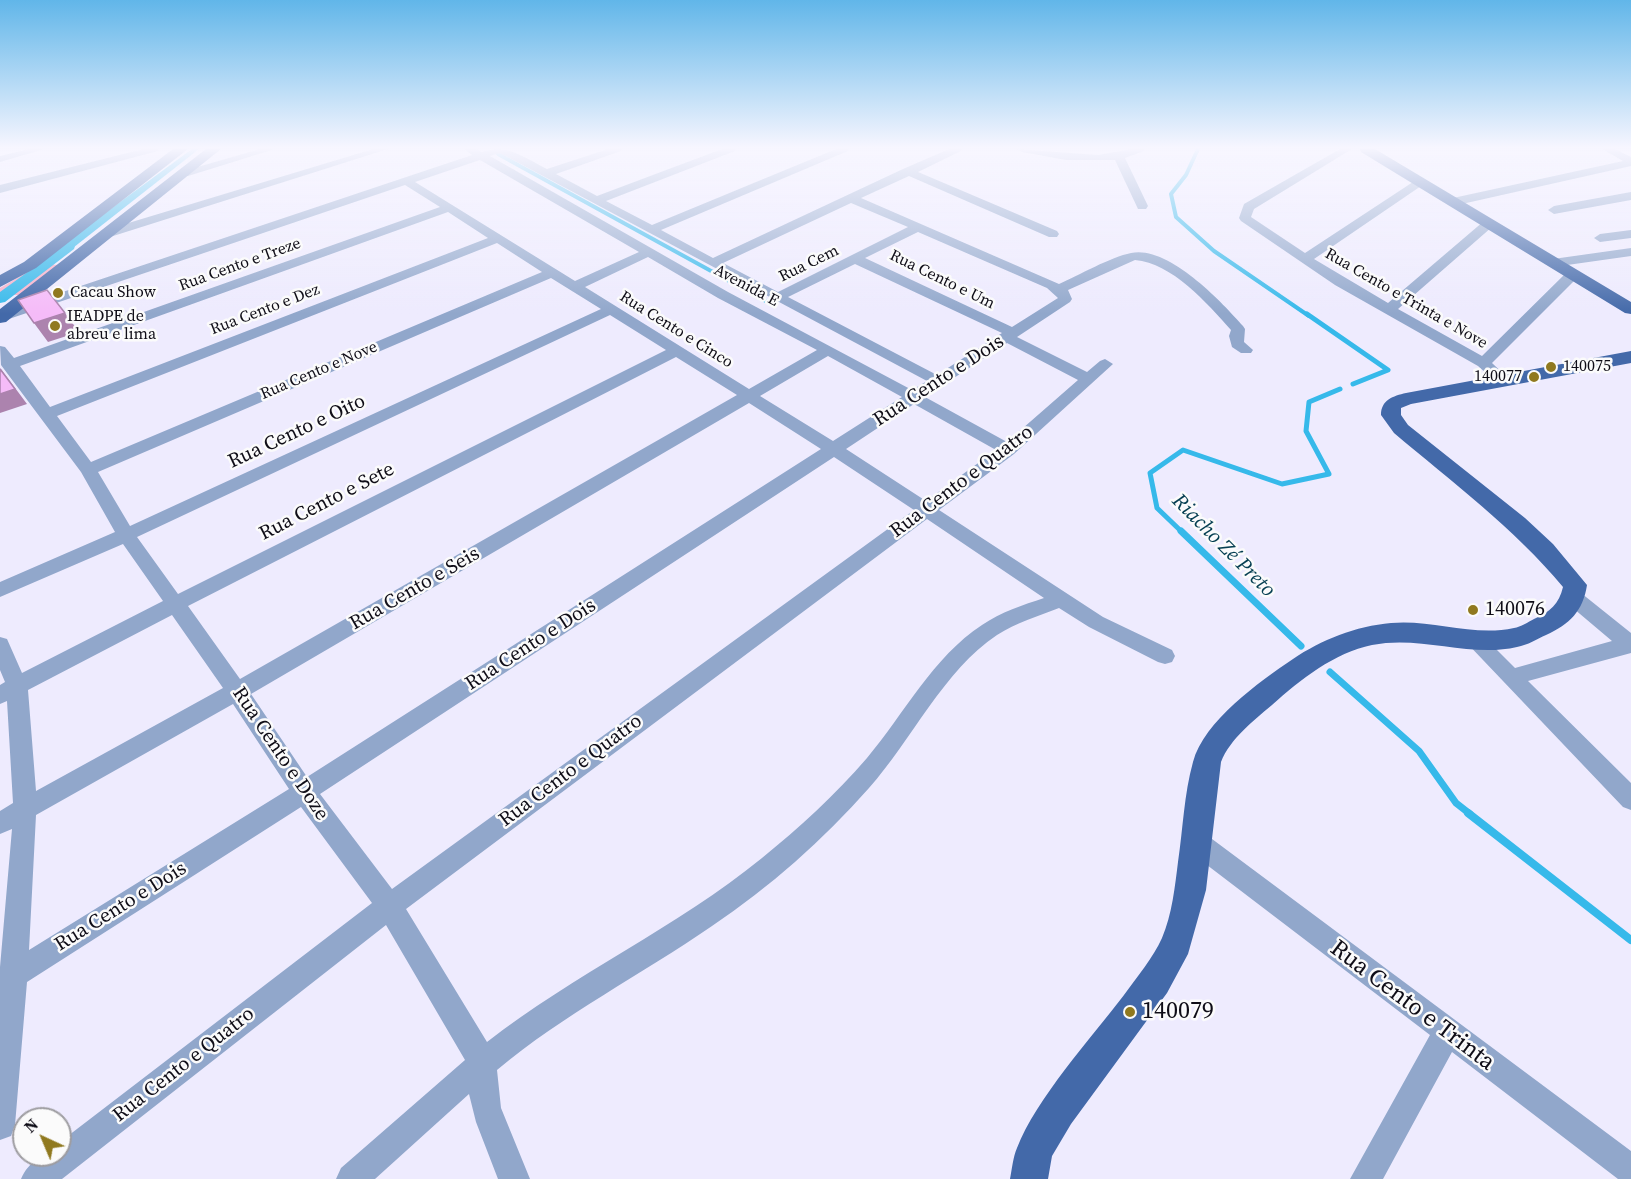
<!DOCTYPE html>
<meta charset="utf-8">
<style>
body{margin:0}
#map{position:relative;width:1631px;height:1179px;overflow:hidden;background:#eeebfe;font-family:"Source Serif 4",serif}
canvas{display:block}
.north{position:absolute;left:12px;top:1107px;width:60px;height:60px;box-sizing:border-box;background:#fbfbfb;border:2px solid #9d9ca0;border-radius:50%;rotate:316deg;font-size:16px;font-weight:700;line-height:24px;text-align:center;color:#0f0d17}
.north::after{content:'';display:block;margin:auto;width:21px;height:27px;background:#90791f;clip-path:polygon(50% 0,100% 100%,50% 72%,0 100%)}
</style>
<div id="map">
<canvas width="1631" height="1179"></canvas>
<div class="north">N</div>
</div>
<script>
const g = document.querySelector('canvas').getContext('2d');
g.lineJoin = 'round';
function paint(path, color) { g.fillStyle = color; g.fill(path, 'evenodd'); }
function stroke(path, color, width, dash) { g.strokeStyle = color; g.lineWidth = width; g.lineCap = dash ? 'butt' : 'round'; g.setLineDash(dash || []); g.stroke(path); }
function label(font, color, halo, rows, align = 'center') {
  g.font = font + ' "Source Serif 4",serif'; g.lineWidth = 5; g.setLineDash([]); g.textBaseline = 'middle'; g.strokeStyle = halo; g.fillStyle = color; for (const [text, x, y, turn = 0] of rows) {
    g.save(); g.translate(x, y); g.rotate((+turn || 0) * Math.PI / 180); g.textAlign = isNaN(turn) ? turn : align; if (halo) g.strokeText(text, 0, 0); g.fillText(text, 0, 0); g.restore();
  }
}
paint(new Path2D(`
 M 41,264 L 59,265 L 20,295 L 0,295 L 0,288 Z`), '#f8b2ca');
paint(new Path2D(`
 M 192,149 L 199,149 L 55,262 L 40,261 Z`), '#36b9ea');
stroke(new Path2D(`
 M 1198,149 L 1186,175 L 1171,194 L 1176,217 L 1214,251 L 1309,316
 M 498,154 L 773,305`), '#36b9ea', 4);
stroke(new Path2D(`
 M 1307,314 L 1388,370 L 1353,384
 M 1183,533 L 1157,508 L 1150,473 L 1183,450 L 1282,484 L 1329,474 L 1306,431 L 1309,402 L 1340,389`), '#36b9ea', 5);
stroke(new Path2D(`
 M 1181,531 L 1301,646
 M 1330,672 L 1419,751 L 1456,803 L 1470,814`), '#36b9ea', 7);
stroke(new Path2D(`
 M 1468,813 L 1631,940`), '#36b9ea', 8);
paint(new Path2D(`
 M 69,242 L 75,246 L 74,249 L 5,302 L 0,303 L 0,292 Z`), '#36b9ea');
paint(new Path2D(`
 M 29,149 L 45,149 L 0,162 L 0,156 Z
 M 143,149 L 159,149 L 158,151 L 0,193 L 0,185 Z
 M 260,149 L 275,149 L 188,176 L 180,176 L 178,174 L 180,172 Z
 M 373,149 L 388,149 L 110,237 L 102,237 L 100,234 L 102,231 Z
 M 464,149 L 476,149 L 482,152 C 507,143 525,158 547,169 L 608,149 L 622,149 L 621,151 L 556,174 L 597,196 L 722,149 L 736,149 L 735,151 L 606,201 L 652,225 L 836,149 L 849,149 L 848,151 L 661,230 L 713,258 L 903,169 L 949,149 L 962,149 L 961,151 L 918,172 L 1057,231 L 1059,234 L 1057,237 L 1049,237 L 909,176 L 861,198 L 1059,284 C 1079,275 1111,257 1131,253 C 1168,245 1221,301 1243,326 L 1245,329 L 1244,342 L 1253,350 L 1251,353 L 1241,353 L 1232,347 L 1229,336 L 1231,330 C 1207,303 1172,263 1135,260 L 1068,290 L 1072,299 L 1070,302 L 1017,337 L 1087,372 L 1100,361 L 1105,359 L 1113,364 L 1014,454 L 939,510 L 1103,617 L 1172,650 L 1175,656 L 1172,662 L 1165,664 L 1158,662 L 1089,627 L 1059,608 C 1038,616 1016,623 997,635 C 944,670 911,741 869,788 C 823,840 770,887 712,926 C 641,975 564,1014 497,1070 L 501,1108 L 530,1179 L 498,1179 L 476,1122 L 469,1094 L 375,1179 L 336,1179 L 341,1168 L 465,1060 L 386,925 L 62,1179 L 21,1179 C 29,1161 41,1155 60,1155 L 60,1142 L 372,903 L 301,807 L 27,982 L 15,1125 L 11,1136 L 0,1140 L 0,967 L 12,829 L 0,834 L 0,811 L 13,803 L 7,701 L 0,704 L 0,685 L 5,682 L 0,670 L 0,637 L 7,639 L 22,673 L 163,601 L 123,544 L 0,597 L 0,582 L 115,532 L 81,472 L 1,365 L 0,346 L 5,347 L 14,358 L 440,207 L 405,185 L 0,322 L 0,313 L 472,155 ZM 500,153 L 927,381 L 912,390 L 728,292 L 490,156 ZM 480,160 L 639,252 L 575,281 L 415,182 ZM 851,203 L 908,227 L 778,292 L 723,263 ZM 448,212 L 488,238 L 50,407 L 20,366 ZM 918,232 L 1047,288 L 1058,298 L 1012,327 L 865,258 ZM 497,243 L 542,272 L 91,462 L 57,416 ZM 648,257 L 718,298 L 817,350 L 749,389 L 585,287 ZM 855,264 L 1002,333 L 937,375 L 788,297 ZM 551,278 L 601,309 L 130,526 L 98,472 ZM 610,315 L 666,350 L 178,594 L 137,537 ZM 1007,343 L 1078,380 L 1007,442 L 925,397 ZM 828,356 L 902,397 L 833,441 L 760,396 ZM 676,357 L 737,395 L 240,679 L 188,606 ZM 749,403 L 821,449 L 307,777 L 251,694 ZM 914,404 L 996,450 L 926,501 L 846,449 ZM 834,457 L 914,510 L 392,889 L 320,794 ZM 927,519 L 1044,598 C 1023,605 1001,612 982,625 C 933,657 904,714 867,758 C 835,795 799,828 762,858 C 676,928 574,974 487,1042 L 406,909 ZM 172,615 L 223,688 L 36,791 L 28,690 ZM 233,704 L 289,789 L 29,950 L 36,815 Z
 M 1017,149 L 1098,155 L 1131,149 L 1145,149 L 1144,151 L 1125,158 L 1148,206 L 1146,209 L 1138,209 L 1115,160 L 1066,160 L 1022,152 Z
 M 1340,149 L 1352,149 L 1254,209 L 1251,217 L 1305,253 L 1416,180 L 1424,180 L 1424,184 L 1314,259 L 1388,303 L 1484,221 L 1492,221 L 1494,224 L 1492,227 L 1398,309 L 1482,356 L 1568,271 L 1578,271 L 1580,274 L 1578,277 L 1492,363 L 1511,381 L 1508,384 L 1498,384 L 1478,366 L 1335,285 L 1241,221 L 1239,218 L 1244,204 Z
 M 1602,149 L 1615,149 L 1631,157 L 1631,166 L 1453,206 L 1447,202 L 1453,198 L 1623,161 Z
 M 1631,192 L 1631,200 L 1554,214 L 1548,210 L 1554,206 Z
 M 1631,230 L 1631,238 L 1600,242 L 1594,238 L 1600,234 Z
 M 1631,248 L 1631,256 L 1553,267 L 1546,263 L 1553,259 Z
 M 1574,591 L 1581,593 L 1631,633 L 1631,653 L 1528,681 L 1631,783 L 1631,810 L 1623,807 L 1463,639 L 1466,633 L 1473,631 L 1480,633 L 1515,668 L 1612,641 L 1567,603 L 1564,598 L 1567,593 Z
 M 1195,830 L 1204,833 L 1631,1151 L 1631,1179 L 1618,1179 L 1452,1052 L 1383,1179 L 1350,1179 L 1430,1035 L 1186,849 L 1183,841 L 1186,833 Z`), '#91a7cb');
paint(new Path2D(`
 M 173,149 L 188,149 L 36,268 L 0,287 L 0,275 L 24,262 Z
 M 206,149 L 221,149 L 6,322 L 0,323 L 0,309 Z
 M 1360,149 L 1375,149 L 1631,302 L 1631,314 L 1625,313 L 1361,152 Z
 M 1631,351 L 1631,363 L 1411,404 L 1401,408 L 1401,415 L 1408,425 L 1525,518 L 1553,544 L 1587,585 C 1583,611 1570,624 1546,635 C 1537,639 1528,645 1517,647 C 1470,658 1421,635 1372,645 C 1334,653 1301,679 1272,705 C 1253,721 1230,739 1221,762 L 1206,890 L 1188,954 L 1167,993 L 1071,1124 L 1052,1156 L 1048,1179 L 1010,1179 C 1012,1169 1013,1157 1017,1148 C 1036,1099 1091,1038 1124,995 C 1137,977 1153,958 1162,938 C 1172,915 1175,886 1178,862 C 1183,829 1184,794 1193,762 C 1204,721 1259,682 1293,659 C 1321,640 1356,626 1391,623 C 1431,619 1473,637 1514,628 C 1521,627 1528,622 1534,619 C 1550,612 1559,604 1563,587 C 1514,528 1452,482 1394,433 L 1381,415 C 1381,400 1393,396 1406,393 Z`), '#4369a9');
paint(new Path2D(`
 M 65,313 L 79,332 L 48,342 L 34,323 Z
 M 1,369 L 27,404 L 0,413 L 0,394 Z`), '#ac83ae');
const building = new Path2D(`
 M 47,290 L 65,313 L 34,323 L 18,300 Z
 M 0,369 L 15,389 L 0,394 Z`);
paint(building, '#f5bbf8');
stroke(building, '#ac83ae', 1.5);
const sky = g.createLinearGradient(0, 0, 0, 314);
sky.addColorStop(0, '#61b6e9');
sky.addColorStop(0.47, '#f7f6ff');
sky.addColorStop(1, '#f7f6ff00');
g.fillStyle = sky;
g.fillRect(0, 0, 1631, 314);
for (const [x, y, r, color] of [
 [58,293,6,"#90791f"],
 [55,326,6,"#90791f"],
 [1551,367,6,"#90791f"],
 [1534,377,6,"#90791f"],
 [1473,610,6,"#90791f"],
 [1130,1012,6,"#90791f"]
]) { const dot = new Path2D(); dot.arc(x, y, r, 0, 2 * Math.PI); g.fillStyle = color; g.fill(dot); stroke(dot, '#fbfbfb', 2); }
label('16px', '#0f0d17', '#fbfbfb', [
 ["Rua Cem",809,264,-26],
 ["Rua Cento e Treze",240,265,-20],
 ["Rua Cento e Um",942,280,26],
 ["Avenida E",746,286,28],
 ["Rua Cento e Trinta e Nove",1406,299,30],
 ["Rua Cento e Dez",265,310,-21],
 ["Rua Cento e Cinco",676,330,32],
 ["Rua Cento e Nove",319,371,-23]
]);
label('16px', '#0f0d17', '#fbfbfb', [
 ["Cacau Show",70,293],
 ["IEADPE de",67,317],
 ["abreu e lima",67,335],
 ["140075",1563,367],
 ["140077",1522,377,"right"]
], 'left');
label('20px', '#0f0d17', '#fbfbfb', [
 ["Rua Cento e Dois",939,381,-33],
 ["Rua Cento e Oito",297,432,-25],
 ["Rua Cento e Quatro",962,482,-37],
 ["Rua Cento e Sete",327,502,-27],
 ["Rua Cento e Seis",415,589,-30],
 ["Rua Cento e Dois",531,645,-33],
 ["Rua Cento e Doze",280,754,56],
 ["Rua Cento e Quatro",571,771,-37],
 ["Rua Cento e Dois",121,907,-32],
 ["Rua Cento e Quatro",184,1065,-38]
]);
label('20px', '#0f0d17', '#fbfbfb', [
 ["140076",1485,610]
], 'left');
label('italic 21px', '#063f52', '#fbfbfb', [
 ["Riacho Zé Preto",1223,546,45]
]);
label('24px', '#0f0d17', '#fbfbfb', [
 ["Rua Cento e Trinta",1412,1006,37]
]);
label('24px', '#0f0d17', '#fbfbfb', [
 ["140079",1142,1012]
], 'left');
</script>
